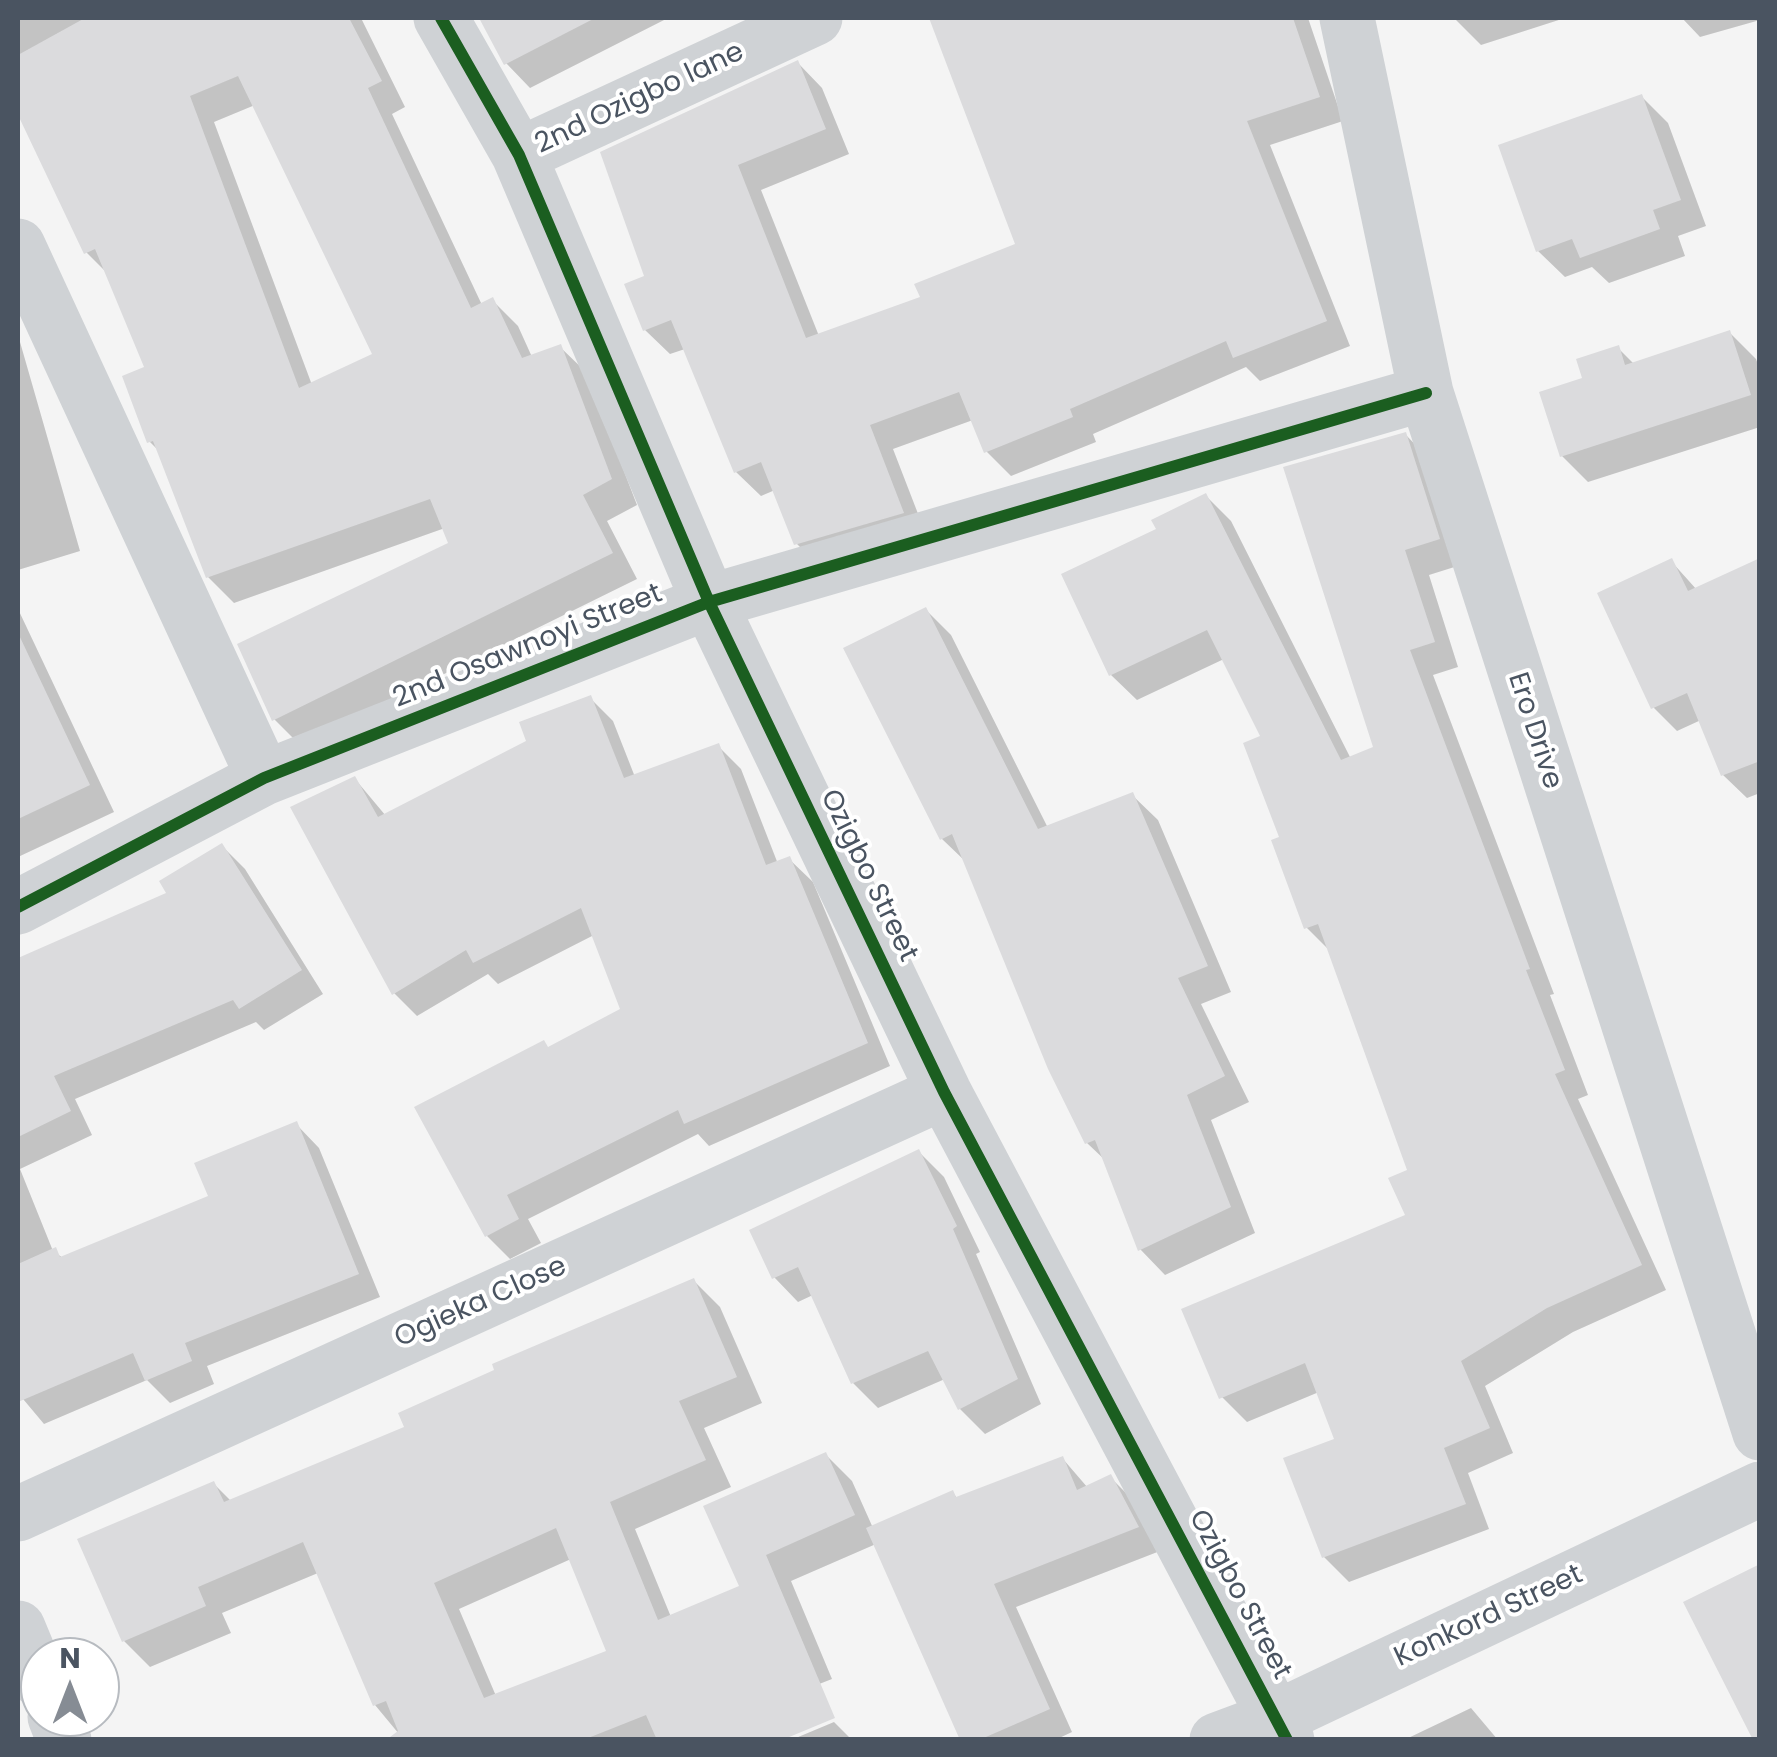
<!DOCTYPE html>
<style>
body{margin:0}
#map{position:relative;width:1777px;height:1757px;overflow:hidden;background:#f4f4f4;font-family:Poppins,sans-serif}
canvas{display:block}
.frame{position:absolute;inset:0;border:20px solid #4a5461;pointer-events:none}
.north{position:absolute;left:20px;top:1637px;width:100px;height:100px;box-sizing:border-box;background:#fff;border:2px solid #b7bbc0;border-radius:50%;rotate:0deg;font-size:28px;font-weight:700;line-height:40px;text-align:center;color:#4a5461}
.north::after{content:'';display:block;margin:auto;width:35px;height:45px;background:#868c94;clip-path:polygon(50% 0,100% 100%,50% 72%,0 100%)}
</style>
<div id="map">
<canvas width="1777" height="1757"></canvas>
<div class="frame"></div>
<div class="north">N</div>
</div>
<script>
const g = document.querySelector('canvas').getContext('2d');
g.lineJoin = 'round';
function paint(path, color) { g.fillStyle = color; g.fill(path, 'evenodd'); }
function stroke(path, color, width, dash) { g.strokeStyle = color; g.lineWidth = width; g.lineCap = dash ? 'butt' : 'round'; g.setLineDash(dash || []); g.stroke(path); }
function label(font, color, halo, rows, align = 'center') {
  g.font = font + ' Poppins,sans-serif'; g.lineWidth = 8; g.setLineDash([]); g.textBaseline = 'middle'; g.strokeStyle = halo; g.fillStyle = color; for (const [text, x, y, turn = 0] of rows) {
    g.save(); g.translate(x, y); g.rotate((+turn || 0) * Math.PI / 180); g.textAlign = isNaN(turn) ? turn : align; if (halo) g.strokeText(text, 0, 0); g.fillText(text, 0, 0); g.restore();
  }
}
paint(new Path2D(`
 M 18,18 L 361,18 L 405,107 L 392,114 L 482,305 L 492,300 L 518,326 L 532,357 L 560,347 L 586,372 L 637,505 L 607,521 L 637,579 L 300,745 L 274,719 L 451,544 L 445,528 L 234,603 L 208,577 L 160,452 L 149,441 L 147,369 L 109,275 L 86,252 L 18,109 ZM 255,105 L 375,356 L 312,385 L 214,122 Z
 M 482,18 L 668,18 L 530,88 L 506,63 Z
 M 958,18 L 1308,18 L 1343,121 L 1270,145 L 1350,346 L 1260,381 L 1246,367 L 1093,434 L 1096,442 L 1011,476 L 986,451 L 973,420 L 893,449 L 927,537 L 821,568 L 796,543 L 775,490 L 761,496 L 736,472 L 685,349 L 670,354 L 645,330 L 647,277 L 798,63 L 822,88 L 849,154 L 761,190 L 819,336 L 923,298 L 1018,245 L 935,26 Z
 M 1454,18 L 1565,18 L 1481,45 Z
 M 1682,18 L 1760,18 L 1760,20 L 1700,37 Z
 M 1642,97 L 1668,123 L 1706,226 L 1678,236 L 1685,256 L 1609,283 L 1592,267 L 1565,277 L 1538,251 Z
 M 1730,333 L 1756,359 L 1760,370 L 1760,427 L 1588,482 L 1562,456 L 1585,380 L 1618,348 L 1634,364 Z
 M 18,335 L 80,551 L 18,570 Z
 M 1405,434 L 1430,460 L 1464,564 L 1429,575 L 1458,667 L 1433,675 L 1554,994 L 1550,995 L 1588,1095 L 1578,1099 L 1666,1290 L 1573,1332 L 1485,1386 L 1513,1453 L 1468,1473 L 1489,1529 L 1349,1582 L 1324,1557 L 1337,1440 L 1319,1392 L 1247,1422 L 1222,1397 L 1409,1216 L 1410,1171 L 1331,952 L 1307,928 L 1264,737 L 1224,659 L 1137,700 L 1111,675 L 1160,531 L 1206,496 L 1231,521 L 1351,759 L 1376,749 Z
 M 1671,561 L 1697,590 L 1760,561 L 1760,793 L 1747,798 L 1723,775 L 1701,720 L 1677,731 L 1654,708 Z
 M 18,609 L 114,812 L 18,857 Z
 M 926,610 L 951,635 L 1048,828 L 1132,795 L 1158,820 L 1231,992 L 1201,1004 L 1249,1102 L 1211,1120 L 1255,1233 L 1165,1275 L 1140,1249 L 1106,1161 L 1087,1143 L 965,861 L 942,839 Z
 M 590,698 L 613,721 L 635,777 L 718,746 L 741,769 L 778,864 L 789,859 L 813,882 L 890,1066 L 709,1146 L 698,1134 L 528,1219 L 541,1243 L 510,1259 L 487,1236 L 550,1049 L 624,1010 L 594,935 L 498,984 L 488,974 L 417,1016 L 394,993 L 355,779 L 386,816 L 529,742 Z
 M 222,846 L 245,869 L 323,994 L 264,1030 L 256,1022 L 75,1099 L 92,1135 L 20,1169 L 53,1251 L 63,1258 L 211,1198 L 296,1124 L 319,1148 L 380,1297 L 207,1366 L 214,1384 L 170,1403 L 147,1380 L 44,1424 L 18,1393 L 18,969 L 170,894 Z
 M 919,1152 L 944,1177 L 980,1252 L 976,1254 L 1041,1404 L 985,1434 L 960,1409 L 945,1379 L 878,1408 L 853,1383 L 813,1295 L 798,1302 L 774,1277 Z
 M 694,1281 L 720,1307 L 762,1403 L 704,1428 L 731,1487 L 635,1529 L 671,1617 L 742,1587 L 826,1455 L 852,1481 L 873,1528 L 953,1493 L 958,1499 L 1063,1459 L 1088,1488 L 1110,1477 L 1134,1501 L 1160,1551 L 1016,1607 L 1072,1732 L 1055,1740 L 963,1740 L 876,1544 L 791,1581 L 832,1679 L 676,1740 L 404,1740 L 375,1705 L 318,1573 L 222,1613 L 231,1633 L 150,1667 L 124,1641 L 214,1484 L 231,1501 L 407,1428 ZM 571,1559 L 609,1653 L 496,1696 L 459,1609 Z
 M 1471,1708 L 1498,1740 L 1404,1740 Z
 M 834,1722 L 852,1740 L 791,1740 Z`), '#0003');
paint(new Path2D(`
 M 85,18 L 349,18 L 382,81 L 368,88 L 471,308 L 493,297 L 522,358 L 561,344 L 612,479 L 583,495 L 613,553 L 272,721 L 237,644 L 448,543 L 430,499 L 206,578 L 153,441 L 147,443 L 122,376 L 144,367 L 95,249 L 84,254 L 18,115 L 18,55 ZM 238,76 L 372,354 L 299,388 L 190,96 Z
 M 479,18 L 595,18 L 504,65 Z
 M 929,18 L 1293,18 L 1320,97 L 1247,121 L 1327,321 L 1233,358 L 1226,341 L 1070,409 L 1073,417 L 984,453 L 959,392 L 870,425 L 904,513 L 794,545 L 761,462 L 734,473 L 671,320 L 643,331 L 624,284 L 644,276 L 600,152 L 798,60 L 826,129 L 738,165 L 806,338 L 920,297 L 914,284 L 1015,244 Z
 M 1642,94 L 1681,200 L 1653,210 L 1660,229 L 1580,258 L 1572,239 L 1536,252 L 1498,145 Z
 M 1730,330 L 1751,395 L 1560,457 L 1539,392 L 1582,378 L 1576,359 L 1619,345 L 1625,365 Z
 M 1406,432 L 1440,539 L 1405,550 L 1435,642 L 1410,650 L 1530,969 L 1526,970 L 1565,1070 L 1555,1074 L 1642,1265 L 1547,1308 L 1461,1361 L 1490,1428 L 1444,1448 L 1466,1504 L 1322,1558 L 1283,1458 L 1334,1439 L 1305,1363 L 1219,1399 L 1181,1309 L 1405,1215 L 1388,1178 L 1407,1170 L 1318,924 L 1304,929 L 1271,840 L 1279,837 L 1243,743 L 1260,736 L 1207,630 L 1109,676 L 1061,574 L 1156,529 L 1151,520 L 1206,493 L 1341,760 L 1373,747 L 1283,467 Z
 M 1672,558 L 1688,591 L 1760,558 L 1760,761 L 1721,776 L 1687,693 L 1651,709 L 1597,593 Z
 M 926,607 L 1038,829 L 1133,792 L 1208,966 L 1178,978 L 1225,1076 L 1187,1095 L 1231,1207 L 1138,1251 L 1095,1140 L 1085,1144 L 1048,1069 L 952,834 L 940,840 L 843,648 Z
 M 18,633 L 90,785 L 18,819 Z
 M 591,695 L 624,778 L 719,743 L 766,865 L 790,856 L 868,1043 L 684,1124 L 678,1110 L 507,1195 L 519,1219 L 485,1237 L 414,1107 L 544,1040 L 548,1047 L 620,1009 L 581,908 L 473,963 L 466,950 L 392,995 L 290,807 L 355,776 L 378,817 L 526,741 L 519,722 Z
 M 222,843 L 302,970 L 239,1009 L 233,1000 L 54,1076 L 71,1111 L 18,1137 L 18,958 L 166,893 L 159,881 Z
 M 297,1121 L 359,1274 L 185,1343 L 192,1361 L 145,1381 L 133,1353 L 18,1402 L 18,1264 L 56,1247 L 60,1257 L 208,1196 L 194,1163 Z
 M 919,1149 L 957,1226 L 953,1229 L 1018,1379 L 958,1410 L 928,1351 L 851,1384 L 798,1267 L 772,1279 L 749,1230 Z
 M 694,1278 L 737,1377 L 679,1401 L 706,1460 L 610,1502 L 658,1620 L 739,1586 L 703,1506 L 826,1452 L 855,1515 L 766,1555 L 835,1718 L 782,1740 L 657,1740 L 646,1715 L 583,1740 L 386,1740 L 398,1731 L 386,1701 L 373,1706 L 303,1542 L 198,1587 L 206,1606 L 122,1642 L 77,1539 L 214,1481 L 224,1502 L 404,1427 L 398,1413 L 494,1370 L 492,1364 ZM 556,1528 L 606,1651 L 484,1698 L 434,1583 Z
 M 1063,1456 L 1077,1490 L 1111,1474 L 1139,1527 L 994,1584 L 1050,1709 L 979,1740 L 960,1740 L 866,1528 L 953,1490 L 956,1497 Z
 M 1760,1564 L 1760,1740 L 1753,1740 L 1683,1602 Z`), '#dbdbdd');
stroke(new Path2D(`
 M 441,18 L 519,155 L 709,602 L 944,1092 L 1287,1740
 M 1347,18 L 1426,393 L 1760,1433
 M 519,155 L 815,18
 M 18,246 L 264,778
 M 18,907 L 264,778 L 709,602 L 1426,393
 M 18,1514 L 944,1092
 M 18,1628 L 40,1681
 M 55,1717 L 64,1740
 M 1217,1740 L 1276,1718 L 1760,1489`), '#cfd2d5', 55);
stroke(new Path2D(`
 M 441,18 L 519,155 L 709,602 L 944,1092 L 1287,1740
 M 18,907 L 264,778 L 709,602 L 1426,393`), '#1b5e20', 12);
label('28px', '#4a5461', '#fff', [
 ["2nd Ozigbo lane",640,99,-25],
 ["2nd Osawnoyi Street",528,647,-22],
 ["Ero Drive",1534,731,72],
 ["Ozigbo Street",868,876,64],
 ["Ogieka Close",481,1303,-24],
 ["Ozigbo Street",1239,1595,62],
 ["Konkord Street",1489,1617,-25]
]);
</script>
